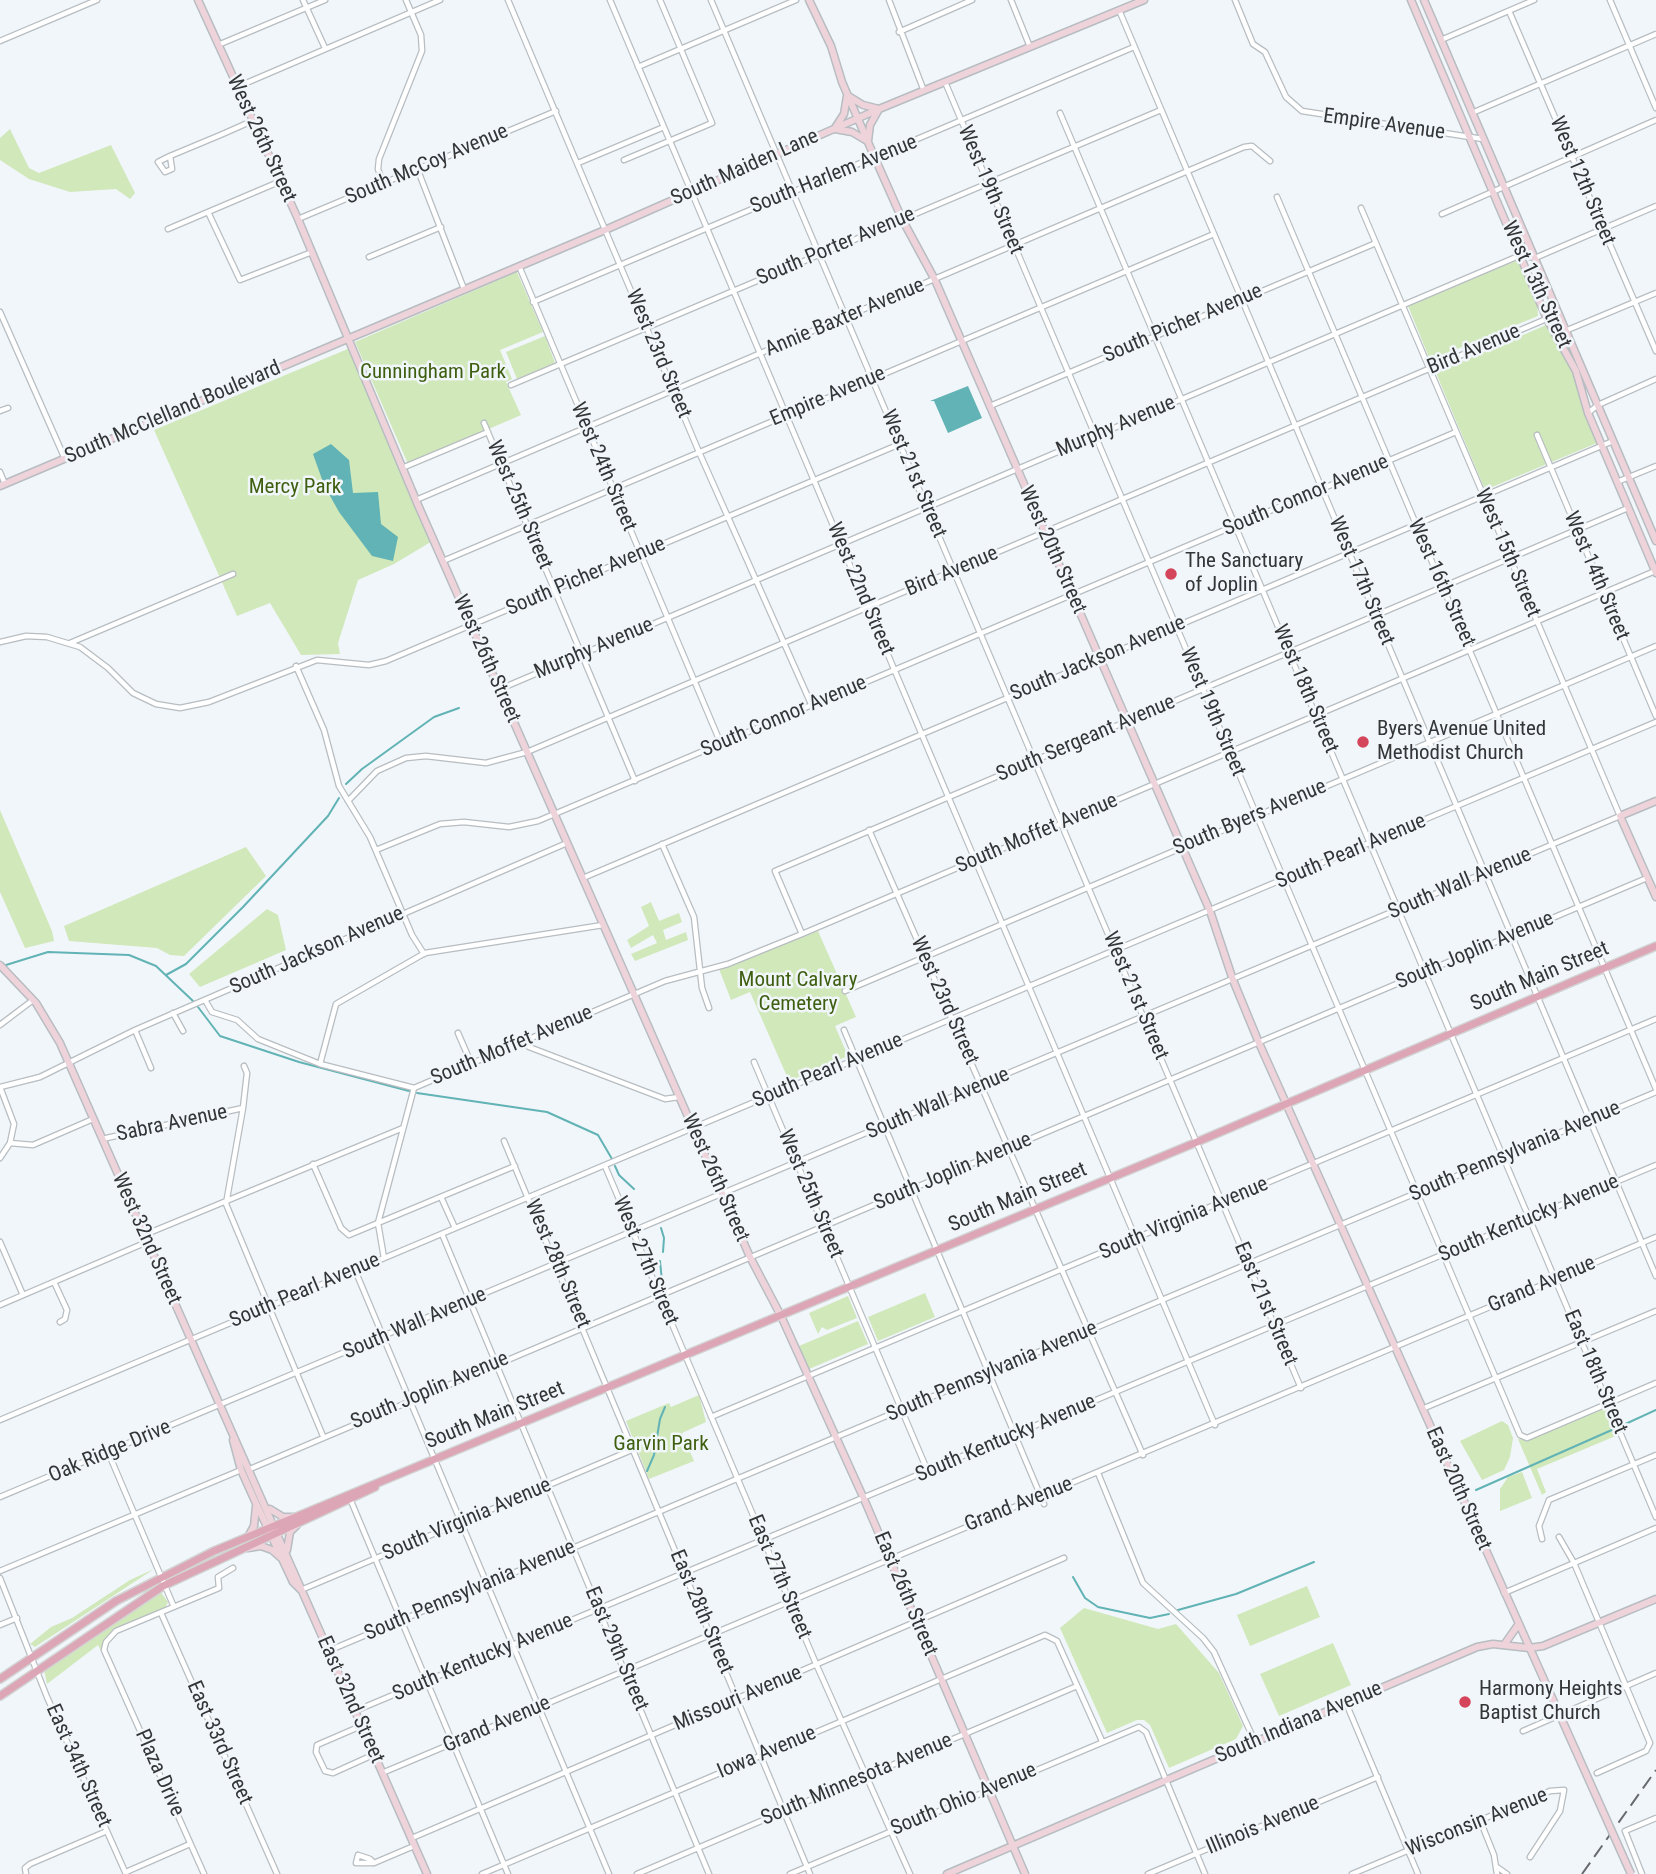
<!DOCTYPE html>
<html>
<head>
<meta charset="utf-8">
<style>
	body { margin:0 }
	canvas { display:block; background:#f1f6fa }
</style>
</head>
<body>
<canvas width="1656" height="1874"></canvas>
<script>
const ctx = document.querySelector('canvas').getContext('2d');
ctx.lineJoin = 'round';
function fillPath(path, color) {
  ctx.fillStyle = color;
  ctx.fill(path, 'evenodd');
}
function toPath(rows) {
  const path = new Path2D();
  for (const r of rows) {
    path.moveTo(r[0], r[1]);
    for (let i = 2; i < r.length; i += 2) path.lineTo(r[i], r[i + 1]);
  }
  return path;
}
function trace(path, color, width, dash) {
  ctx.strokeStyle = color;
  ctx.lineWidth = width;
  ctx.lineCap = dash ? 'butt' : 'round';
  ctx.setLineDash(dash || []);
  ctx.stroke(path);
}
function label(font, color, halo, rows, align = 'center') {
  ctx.font = font + ' "Roboto Condensed",sans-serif';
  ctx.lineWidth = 5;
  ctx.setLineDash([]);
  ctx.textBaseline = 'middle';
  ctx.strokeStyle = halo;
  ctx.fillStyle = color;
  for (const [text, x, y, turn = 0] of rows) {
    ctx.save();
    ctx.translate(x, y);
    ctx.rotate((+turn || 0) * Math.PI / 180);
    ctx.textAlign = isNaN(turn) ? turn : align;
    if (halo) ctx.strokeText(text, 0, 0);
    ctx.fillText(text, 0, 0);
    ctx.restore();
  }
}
fillPath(toPath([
	[10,129,29,168,39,173,111,145,135,193,130,199,116,189,70,192,29,179,0,160,0,138],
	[1518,260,1537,301,1538,316,1430,360,1408,306],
	[517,272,543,332,500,350,512,379,506,382,521,415,408,464,355,342],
	[1546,325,1572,363,1597,443,1485,490,1436,373],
	[545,336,555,363,517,379,506,352],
	[350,348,434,540,394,564,358,580,338,643,340,654,301,655,270,603,237,616,154,430],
	[0,810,52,931,54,941,25,948,0,892],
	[246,847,266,876,184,956,170,955,157,948,69,941,64,926],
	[651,902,659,921,679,913,682,922,663,930,666,940,686,932,688,940,635,961,631,954,657,943,653,935,631,948,627,940,649,926,641,907],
	[267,909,278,915,286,950,200,987,189,974],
	[818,931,856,1017,835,1026,848,1056,789,1081,750,992,731,1000,719,969],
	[925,1293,935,1317,878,1341,868,1317],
	[848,1296,857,1318,827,1330,822,1327,818,1334,809,1313],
	[858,1321,868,1344,809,1369,799,1346],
	[699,1395,706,1422,682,1433,694,1461,649,1479,626,1421,669,1403,671,1407],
	[1604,1407,1608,1409,1618,1435,1537,1469,1546,1492,1542,1495,1518,1439,1528,1440],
	[1502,1421,1508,1425,1513,1438,1510,1457,1504,1470,1482,1480,1460,1441],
	[1522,1472,1532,1498,1500,1511,1500,1489,1508,1477],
	[154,1569,35,1647,30,1644,51,1627,72,1618,130,1580],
	[1307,1586,1320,1617,1250,1646,1237,1615],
	[160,1591,168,1602,165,1608,113,1631,105,1639,101,1651,98,1645,47,1684,44,1669],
	[1084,1608,1158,1629,1176,1624,1219,1673,1243,1726,1236,1739,1169,1768,1150,1725,1144,1720,1137,1720,1107,1733,1060,1628],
	[1333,1643,1351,1685,1279,1716,1260,1674]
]), '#d1e8bb');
fillPath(toPath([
	[968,386,982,418,948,433,934,401,930,401],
	[331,444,349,460,353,493,378,492,381,524,398,537,393,561,372,556,339,512,324,485,313,454]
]), '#61b3b5');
trace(toPath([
	[346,784,362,769,434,717,459,708],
	[6,965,48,952,129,955,156,966,193,1001],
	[166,975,186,964,243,907,328,816,339,798],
	[198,1007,220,1036,299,1062,409,1091],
	[417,1093,547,1112,598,1135,612,1159],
	[615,1166,619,1175,634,1189],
	[661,1228,664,1238,663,1252],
	[660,1261,662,1281],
	[1621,1426,1656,1410],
	[647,1471,654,1455,660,1419,665,1407],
	[1476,1490,1614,1429],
	[1073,1577,1085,1598,1098,1607,1150,1618,1169,1614],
	[1178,1610,1236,1594,1314,1562]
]), '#61b3b5', 2);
const street = toPath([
	[303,0,325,48],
	[508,0,699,452,812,706],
	[610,0,1215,1425],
	[711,0,1301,1388],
	[889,0,924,91],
	[1011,0,1030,47],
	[1235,0,1253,44,1265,52,1286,97,1302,111,1483,139],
	[1610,0,1656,108],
	[1119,10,1656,1276],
	[1509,11,1656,351],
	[899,32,972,0],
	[1441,40,1534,0],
	[0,41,97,0],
	[218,45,325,0],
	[638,67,796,0],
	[945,82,1520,1435,1527,1438,1656,1383],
	[237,87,440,0],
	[1060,113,1656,1517],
	[1472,113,1656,34],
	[170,156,172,169,165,172,158,162,170,156,218,136,225,133,252,121],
	[624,160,712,123,660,0],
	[578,163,664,127],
	[417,168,464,289],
	[383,183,378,169,379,159,422,51,421,35,406,0],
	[1277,197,1656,1089],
	[208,212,240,280,312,252],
	[1442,214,1656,120],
	[298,219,556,111],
	[168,229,281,181],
	[369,257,441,227],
	[519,266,721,744],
	[533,302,1134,47],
	[0,312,65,459],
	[1558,338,1565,331,1656,293],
	[511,385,1161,110],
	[990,406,1376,243],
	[0,411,8,408],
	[1588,413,1598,405,1656,379],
	[484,423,635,781],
	[1537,435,1656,716],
	[402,468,488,432],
	[0,472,5,484],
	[1617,482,1656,466],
	[416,500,1244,147,1252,146,1270,161],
	[443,561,1214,234],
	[0,642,26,636,47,637,80,647,108,668,133,693,156,704,180,708,209,702,317,660,369,665,386,661,900,444],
	[70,643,233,574],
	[296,666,324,730,339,786,370,837,412,935,424,954],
	[500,689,1521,255,1535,258,1656,206],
	[348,801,377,771,406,758,426,756,486,763,527,752,1558,314],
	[869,830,1143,1455],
	[662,844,694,917,702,988,709,1008],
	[376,850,440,824,464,822,509,827,538,821,1456,432],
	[583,878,1613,441],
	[802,934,775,871,1628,508],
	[845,991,1656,646],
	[205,1000,212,1012,237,1020,258,1039,320,1064,414,1088],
	[173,1013,183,1031],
	[0,1025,33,1000],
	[135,1030,151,1068],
	[844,1030,1044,1504],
	[458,1033,471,1063],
	[522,1041,529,1047,665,1099,679,1097],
	[754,1062,928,1472],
	[320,1064,336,1004,425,953,603,925],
	[244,1066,247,1073,243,1108,226,1204,323,1436],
	[0,1087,40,1077,135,1030,567,843],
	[0,1087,14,1124,10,1143,0,1158],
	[414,1088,665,981,728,964,802,934,1655,571],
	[102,1139,243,1108],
	[504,1141,810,1874],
	[10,1143,33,1145,93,1119],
	[313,1164,341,1228,349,1235,515,1166],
	[605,1166,817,1666,910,1874],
	[441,1197,455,1228],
	[442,1234,709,1874],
	[144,1235,403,1128],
	[0,1242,23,1295],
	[384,1258,378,1223,414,1088],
	[355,1270,609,1874],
	[54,1282,67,1310,65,1319,60,1322],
	[0,1305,147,1242],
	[1422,1409,1656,1311],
	[711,1417,1656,1019],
	[0,1420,1656,722],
	[108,1452,174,1607],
	[250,1469,1647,878],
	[1098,1473,1143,1583,1203,1638,1214,1652,1255,1742],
	[0,1497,1620,816,1361,208],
	[351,1501,508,1874],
	[1559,1537,1574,1563,1650,1743,1646,1751,1597,1773],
	[1542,1539,1539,1526,1549,1500,1656,1455],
	[0,1571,241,1470],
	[0,1578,47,1697,126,1874],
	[301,1590,634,1449],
	[1504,1593,1656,1528],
	[161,1613,277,1874],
	[0,1625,17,1618],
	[328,1651,1656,1092],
	[1346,1703,1418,1874],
	[355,1711,1656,1165],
	[361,1726,317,1745,316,1752,325,1771,333,1773,375,1754],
	[1523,1731,1656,1673],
	[382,1773,1656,1237],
	[1480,1820,1494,1855,1497,1874],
	[412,1838,1064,1558],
	[358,1855,370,1859,374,1863,356,1863,358,1855],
	[374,1863,414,1846],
	[1497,1867,1507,1874],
	[126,1872,190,1844],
	[26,1874,25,1868,30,1864,107,1831],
	[204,1874,104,1650,106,1642,116,1631,219,1588,218,1577,233,1568],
	[482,1874,1045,1635,1057,1641,1102,1741],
	[637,1874,1077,1686],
	[790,1874,1139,1727,1146,1732,1205,1874],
	[1148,1874,1378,1777],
	[1352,1874,1550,1791,1564,1790,1560,1811,1530,1857],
	[1642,1874,1625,1831,1656,1818]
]);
const secondary = toPath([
	[198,0,298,219,418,505,750,1257,781,1316,864,1499,1025,1874],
	[809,0,831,46,842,82,874,156,902,219,935,280,1210,911,1233,980,1259,1043,1575,1749],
	[1411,0,1547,319,1576,371,1588,413,1656,573],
	[1424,0,1656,541],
	[850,97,863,105,879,109,870,125,868,141],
	[835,128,844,114,847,96],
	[835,129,852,132,867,141],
	[0,486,605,230,879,109,1144,0],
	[1656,801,1620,816,1656,897],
	[0,965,36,1003,60,1043,427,1874],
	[233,1440,241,1470,254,1499,293,1582,301,1590],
	[270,1509,283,1517,293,1517],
	[248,1537,254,1526,256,1506],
	[248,1548,261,1546,272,1550,281,1558],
	[287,1550,290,1532,297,1525],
	[1504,1645,1518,1625],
	[947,1874,1477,1647,1493,1644,1529,1648,1543,1646,1656,1599]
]);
const primary = toPath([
	[0,1679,116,1601,214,1551,1197,1142,1656,946],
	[0,1696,163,1586,375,1487]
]);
trace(street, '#b7bdc1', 7);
trace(secondary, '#b7bdc1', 9);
trace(primary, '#d2d3d3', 10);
trace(street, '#fff', 4.5);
trace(secondary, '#eed3db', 6);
trace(primary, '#dda6b6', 7);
trace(toPath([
	[1582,1874,1656,1770]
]), '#686b6d', 2, [14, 7]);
const secondaryBridge = toPath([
	[1575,1749,1631,1874]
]);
trace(secondaryBridge, '#b7bdc1', 9, []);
trace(secondaryBridge, '#eed3db', 6);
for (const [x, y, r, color] of [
	[1171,574,7,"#d4445a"],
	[1363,742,7,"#d4445a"],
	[1465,1702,7,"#d4445a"]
]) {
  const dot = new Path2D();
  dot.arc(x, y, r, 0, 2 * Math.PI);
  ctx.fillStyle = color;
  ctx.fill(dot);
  trace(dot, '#f1f6fa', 2.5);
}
label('21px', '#333536', '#f1f6fa', [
	["Empire Avenue",1384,125,8],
	["West 26th Street",261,139,65],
	["South McCoy Avenue",427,165,-23],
	["South Maiden Lane",745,168,-24],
	["South Harlem Avenue",834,175,-22],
	["West 12th Street",1582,181,67],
	["West 19th Street",990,190,67],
	["South Porter Avenue",836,247,-23],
	["West 13th Street",1536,285,65],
	["Annie Baxter Avenue",845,318,-23],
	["South Picher Avenue",1183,324,-23],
	["Bird Avenue",1474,350,-23],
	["West 23rd Street",658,354,67],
	["Empire Avenue",828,397,-23],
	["South McClelland Boulevard",173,413,-23],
	["Murphy Avenue",1116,427,-23],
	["West 24th Street",603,467,67],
	["West 21st Street",913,474,67],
	["South Connor Avenue",1306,496,-23],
	["West 25th Street",519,505,67],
	["West 20th Street",1052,550,66],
	["West 15th Street",1507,553,67],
	["Bird Avenue",952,572,-23],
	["West 14th Street",1596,576,67],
	["South Picher Avenue",586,577,-23],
	["West 17th Street",1361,581,67],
	["West 16th Street",1441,583,66],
	["West 22nd Street",860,589,67],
	["Murphy Avenue",594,649,-23],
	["West 26th Street",486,659,66],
	["South Jackson Avenue",1098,659,-23],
	["West 18th Street",1305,689,67],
	["West 19th Street",1212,712,67],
	["South Connor Avenue",784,717,-23],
	["South Sergeant Avenue",1086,739,-23],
	["South Byers Avenue",1250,818,-23],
	["South Moffet Avenue",1037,834,-23],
	["South Pearl Avenue",1351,852,-23],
	["South Wall Avenue",1460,884,-23],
	["South Jackson Avenue",317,951,-24],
	["South Joplin Avenue",1475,951,-23],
	["South Main Street",1540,977,-23],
	["West 21st Street",1135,996,67],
	["West 23rd Street",944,1001,66],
	["South Moffet Avenue",512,1046,-23],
	["South Pearl Avenue",828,1071,-23],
	["South Wall Avenue",938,1104,-23],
	["Sabra Avenue",172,1124,-12],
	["South Pennsylvania Avenue",1515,1152,-23],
	["South Joplin Avenue",953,1172,-23],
	["West 26th Street",715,1178,66],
	["West 25th Street",810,1194,67],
	["South Main Street",1018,1198,-23],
	["South Virginia Avenue",1184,1219,-23],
	["South Kentucky Avenue",1529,1219,-23],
	["West 32nd Street",146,1239,66],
	["West 27th Street",645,1261,67],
	["West 28th Street",557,1264,67],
	["Grand Avenue",1542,1285,-23],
	["South Pearl Avenue",305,1291,-23],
	["East 21st Street",1265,1304,67],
	["South Wall Avenue",415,1324,-23],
	["South Pennsylvania Avenue",992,1372,-23],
	["East 18th Street",1595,1372,67],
	["South Joplin Avenue",430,1391,-23],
	["South Main Street",495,1416,-22],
	["South Kentucky Avenue",1006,1439,-23],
	["Oak Ridge Drive",110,1452,-23],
	["East 20th Street",1458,1489,66],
	["Grand Avenue",1019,1505,-22],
	["South Virginia Avenue",467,1520,-23],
	["East 27th Street",779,1577,67],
	["South Pennsylvania Avenue",470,1591,-23],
	["East 26th Street",905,1594,67],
	["East 28th Street",701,1612,67],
	["East 29th Street",616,1649,67],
	["South Kentucky Avenue",483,1658,-23],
	["Missouri Avenue",738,1699,-23],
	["East 32nd Street",350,1700,66],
	["South Indiana Avenue",1299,1723,-23],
	["Grand Avenue",497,1725,-23],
	["East 33rd Street",219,1743,66],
	["Iowa Avenue",767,1753,-23],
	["East 34th Street",78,1766,66],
	["Plaza Drive",159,1773,66],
	["South Minnesota Avenue",857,1780,-23],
	["South Ohio Avenue",964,1800,-23],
	["Wisconsin Avenue",1477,1823,-22],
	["Illinois Avenue",1263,1826,-23]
]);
label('21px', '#3f5f10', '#f1f6fa', [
	["Cunningham Park",433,373],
	["Mercy Park",295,488],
	["Mount Calvary",798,981],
	["Cemetery",798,1005],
	["Garvin Park",661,1445]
]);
label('21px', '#333536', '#f1f6fa', [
	["The Sanctuary",1185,562],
	["of Joplin",1185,586],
	["Byers Avenue United",1377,730],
	["Methodist Church",1377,754],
	["Harmony Heights",1479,1690],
	["Baptist Church",1479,1714]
], 'left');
</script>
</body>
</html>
